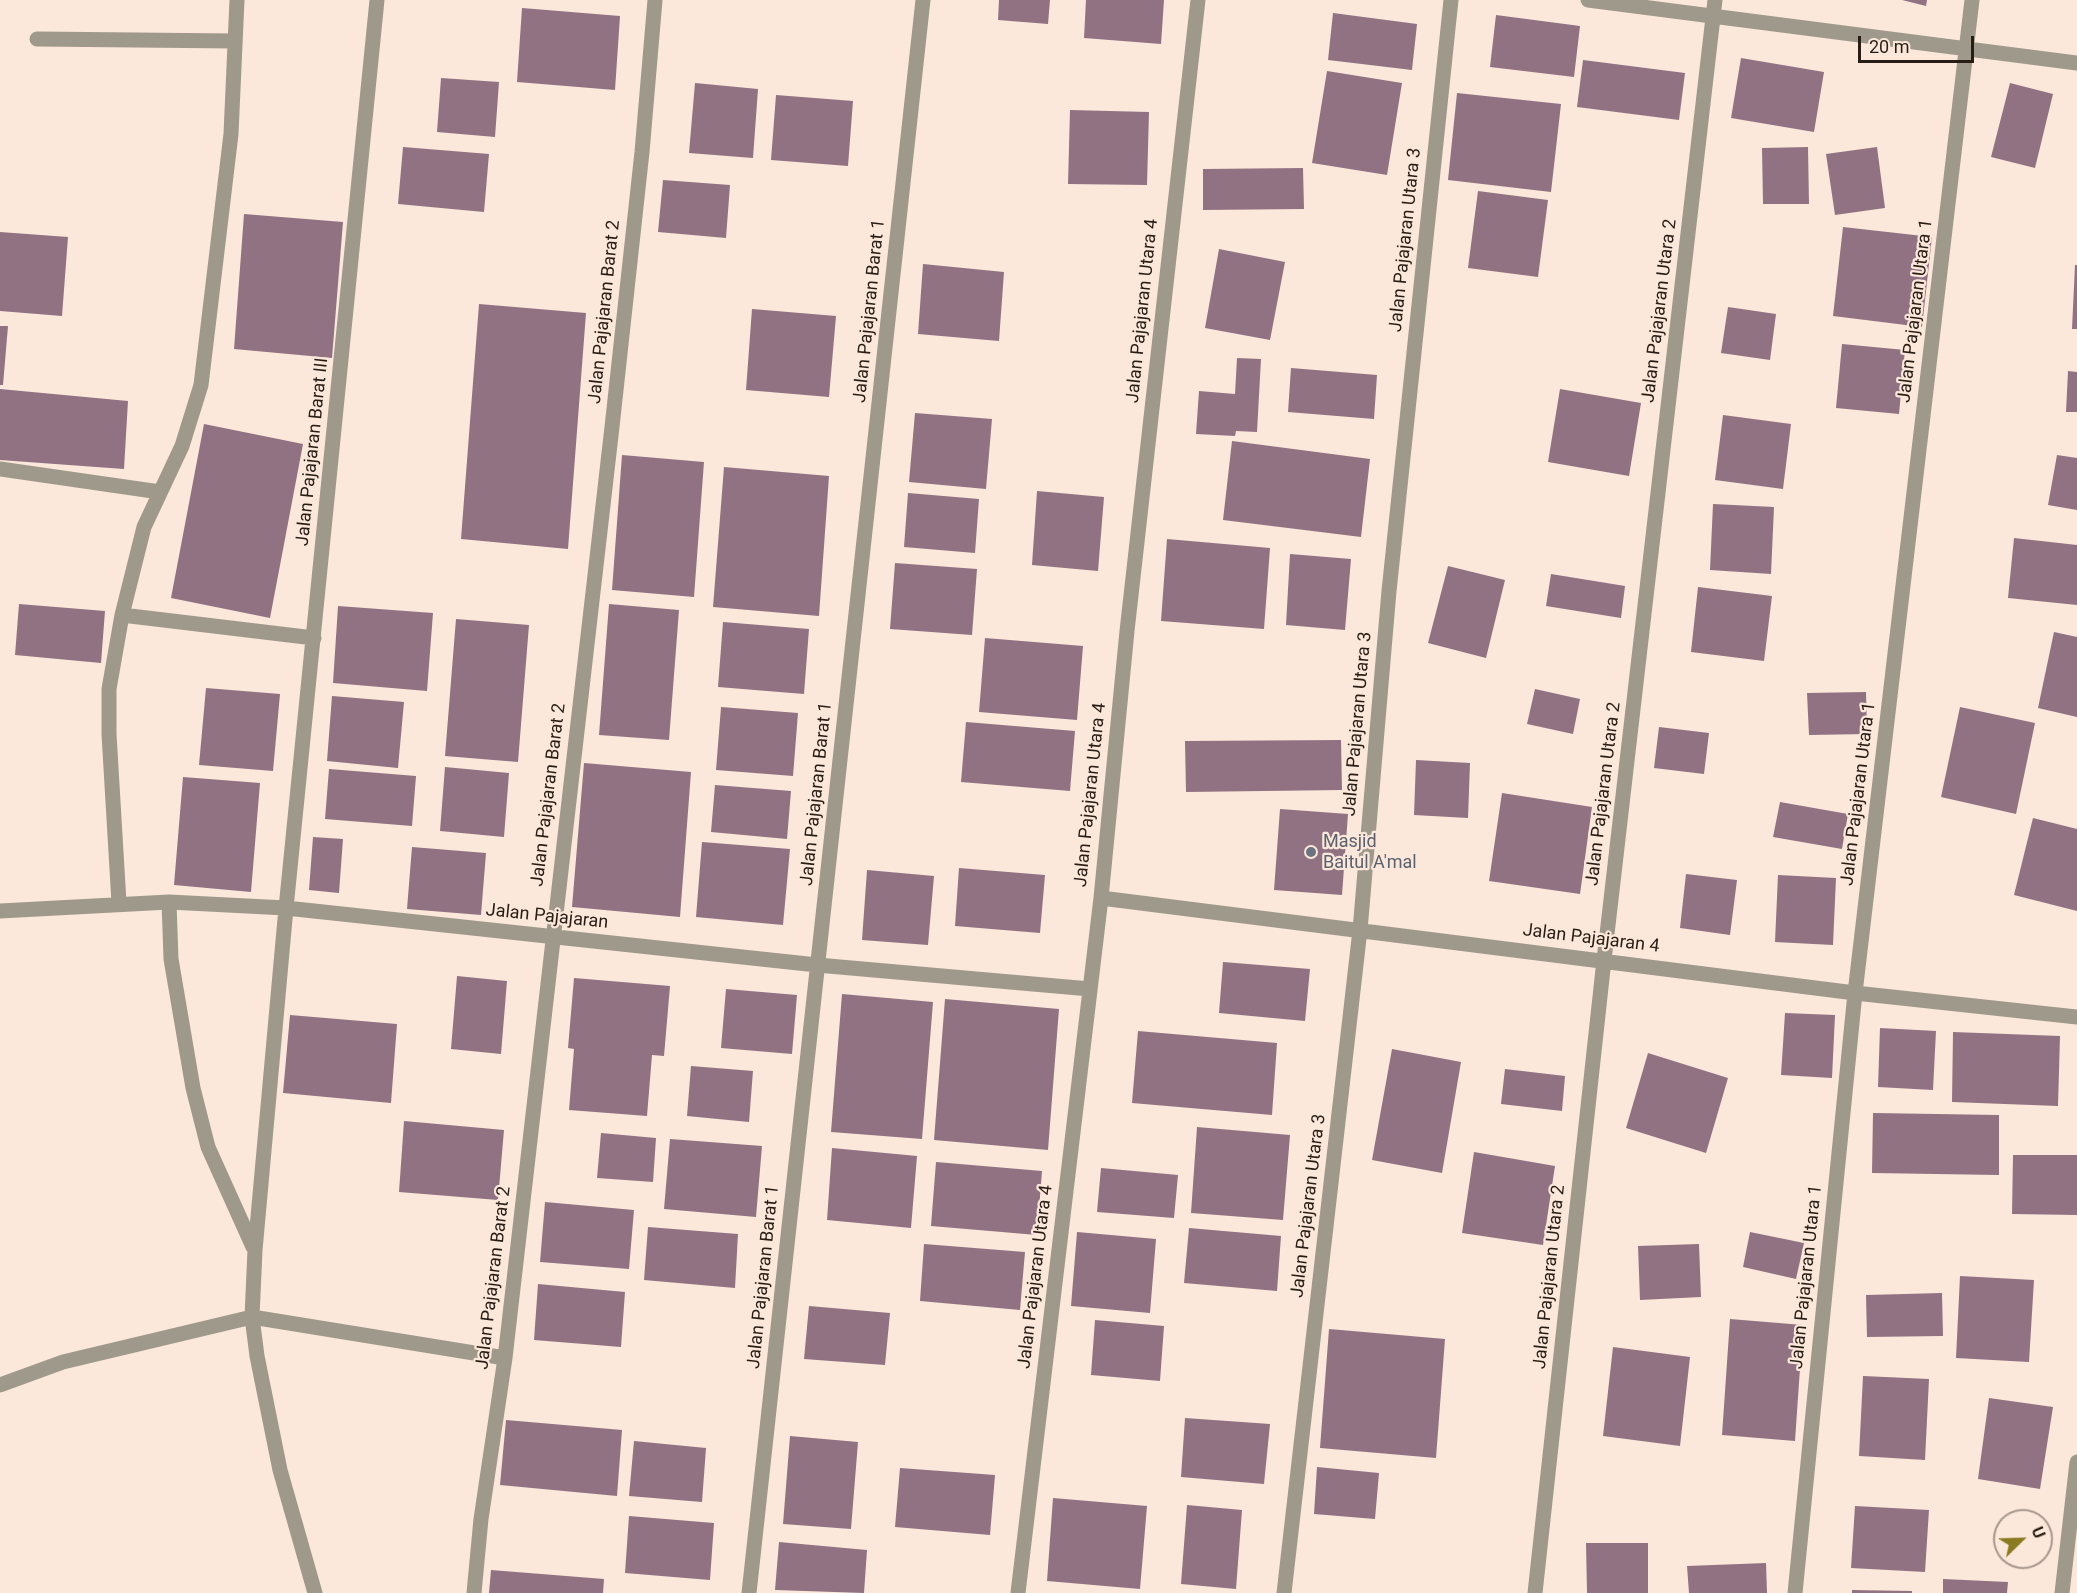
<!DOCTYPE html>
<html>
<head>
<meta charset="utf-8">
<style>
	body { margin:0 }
	#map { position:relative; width:2077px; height:1593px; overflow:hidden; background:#fbe8db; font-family:Roboto,sans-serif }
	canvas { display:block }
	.north { position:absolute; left:1993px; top:1509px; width:60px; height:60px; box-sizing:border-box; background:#fbe8db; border:2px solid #a7978c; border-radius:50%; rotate:67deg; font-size:16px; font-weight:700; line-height:24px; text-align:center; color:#281d15 }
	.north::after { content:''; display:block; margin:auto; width:21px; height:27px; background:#8a7b21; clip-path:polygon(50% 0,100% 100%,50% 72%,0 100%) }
	.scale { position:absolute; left:1858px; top:36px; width:116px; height:27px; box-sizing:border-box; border:3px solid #281d15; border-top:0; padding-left:8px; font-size:18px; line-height:21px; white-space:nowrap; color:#281d15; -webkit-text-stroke:4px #fbe8db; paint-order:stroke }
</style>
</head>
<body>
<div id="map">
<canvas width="2077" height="1593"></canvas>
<div class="north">U</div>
<div class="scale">20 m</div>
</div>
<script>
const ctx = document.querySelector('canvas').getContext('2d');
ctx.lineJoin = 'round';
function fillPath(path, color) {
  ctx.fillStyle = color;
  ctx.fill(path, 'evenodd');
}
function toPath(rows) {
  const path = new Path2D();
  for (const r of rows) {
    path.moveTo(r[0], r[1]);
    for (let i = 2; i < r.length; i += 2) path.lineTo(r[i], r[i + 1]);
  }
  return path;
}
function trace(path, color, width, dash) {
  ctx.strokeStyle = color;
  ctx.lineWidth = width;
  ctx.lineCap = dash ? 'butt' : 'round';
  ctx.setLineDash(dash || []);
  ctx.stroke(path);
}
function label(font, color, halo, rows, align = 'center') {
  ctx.font = font + ' Roboto,sans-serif';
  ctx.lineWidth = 4.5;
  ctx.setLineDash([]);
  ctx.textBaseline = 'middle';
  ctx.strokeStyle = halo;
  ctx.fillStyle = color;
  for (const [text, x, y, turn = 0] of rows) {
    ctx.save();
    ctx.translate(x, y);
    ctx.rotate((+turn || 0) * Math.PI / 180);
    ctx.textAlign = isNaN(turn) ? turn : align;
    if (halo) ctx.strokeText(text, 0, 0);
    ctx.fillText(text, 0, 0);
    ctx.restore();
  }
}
fillPath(toPath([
	[999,0,1050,0,1048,24,998,20],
	[1086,0,1164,0,1161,44,1084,38],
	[1902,0,1927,0,1926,6],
	[522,8,620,16,615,90,517,82],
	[1333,13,1417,24,1412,70,1328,60],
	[1496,15,1580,26,1574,77,1490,67],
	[1741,58,1824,72,1814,132,1731,118],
	[1583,60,1685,73,1679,120,1577,107],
	[1327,71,1402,83,1387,175,1312,163],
	[441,78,499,82,495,137,437,132],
	[695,83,758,89,753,158,689,153],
	[2010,83,2053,94,2035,168,1991,157],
	[1457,93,1561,104,1551,192,1448,180],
	[776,95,853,101,848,166,771,160],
	[1070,110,1149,112,1147,185,1068,184],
	[403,147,489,154,484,212,398,204],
	[1808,147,1809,204,1763,204,1762,148],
	[1877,147,1885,208,1835,215,1826,154],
	[1303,168,1304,209,1203,210,1203,169],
	[663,180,730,185,726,238,658,232],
	[1478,191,1548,200,1538,277,1468,268],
	[244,214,343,222,332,358,234,349],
	[1843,227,1932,237,1922,327,1833,316],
	[0,232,68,237,62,316,0,311],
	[1219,249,1285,262,1270,340,1205,328],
	[923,264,1004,272,999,341,918,334],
	[2075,265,2077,265,2077,329,2072,329],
	[479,304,586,313,568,549,461,539],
	[1728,307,1776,314,1770,360,1721,353],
	[752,309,836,316,829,397,746,390],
	[0,326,8,326,3,385,0,385],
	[1842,344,1905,350,1899,414,1836,408],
	[1237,358,1261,359,1257,432,1236,431,1235,436,1196,434,1199,391,1235,394],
	[1291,368,1377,375,1374,419,1288,412],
	[2068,371,2077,372,2077,412,2066,412],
	[0,389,128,401,124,469,0,460],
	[1560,389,1641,403,1629,476,1548,462],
	[915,413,992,419,986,489,909,482],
	[1723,415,1791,424,1783,489,1715,480],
	[204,424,303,444,270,618,171,598],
	[1232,441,1370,459,1361,537,1223,520],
	[622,455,704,462,694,597,612,590],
	[2057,455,2077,458,2077,510,2048,505],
	[724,467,829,476,819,616,713,607],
	[1037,491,1104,497,1098,571,1032,565],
	[908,493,979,499,975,553,904,547],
	[1713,504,1774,507,1771,574,1710,570],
	[2014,538,2077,545,2077,605,2008,598],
	[1167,539,1270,548,1264,629,1161,621],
	[1290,554,1351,559,1345,630,1286,625],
	[895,563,977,569,972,635,890,629],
	[1448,566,1505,580,1486,658,1428,643],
	[1551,574,1625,586,1621,618,1546,606],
	[1698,587,1772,596,1764,661,1691,652],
	[19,604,105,611,101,663,15,655],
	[609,604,679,610,669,740,599,735],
	[338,606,433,613,427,691,333,683],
	[456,619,529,625,518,762,445,756],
	[723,622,809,629,804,694,718,687],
	[2054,632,2077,637,2077,717,2038,708],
	[985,638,1083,646,1077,720,979,712],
	[206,688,280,694,273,771,199,765],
	[1535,689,1580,699,1573,734,1527,724],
	[1866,692,1867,734,1809,735,1807,693],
	[332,696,404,702,398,768,327,761],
	[721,707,798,713,793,776,716,770],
	[1960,707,2035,723,2016,814,1941,797],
	[966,722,1075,731,1070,791,961,782],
	[1659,727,1709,733,1704,774,1654,768],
	[1341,740,1342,790,1186,792,1185,741],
	[1416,760,1470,763,1468,818,1414,815],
	[584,763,691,772,680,917,572,907],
	[445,767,509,773,504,837,440,831],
	[329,769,416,776,412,826,325,819],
	[183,777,260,783,251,892,174,885],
	[715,785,791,791,787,839,711,832],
	[1502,793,1592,807,1580,894,1489,881],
	[1780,802,1848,814,1842,849,1773,837],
	[1280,809,1348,814,1342,895,1274,890],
	[2033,818,2077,829,2077,911,2014,895],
	[313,837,343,839,339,893,309,890],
	[702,842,790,849,783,925,696,917],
	[412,847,486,853,481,915,407,909],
	[959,868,1045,875,1040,933,955,926],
	[867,870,934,876,928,945,862,940],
	[1686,874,1737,880,1730,935,1680,928],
	[1778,875,1836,878,1833,945,1775,942],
	[1223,962,1310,969,1305,1021,1219,1013],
	[457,976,507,981,501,1054,451,1049],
	[574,978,670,986,664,1056,652,1055,647,1116,569,1110,574,1049,568,1048],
	[726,989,797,995,792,1054,721,1048],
	[842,994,933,1002,922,1139,831,1132],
	[945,999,1059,1009,1048,1150,934,1140],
	[1785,1013,1835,1015,1832,1078,1781,1075],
	[290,1015,397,1024,391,1103,283,1093],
	[1880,1028,1936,1031,1933,1090,1878,1087],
	[1138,1031,1277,1043,1272,1115,1132,1103],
	[1953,1032,2060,1036,2058,1106,1952,1102],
	[1392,1049,1461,1062,1442,1173,1372,1160],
	[1648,1053,1728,1078,1706,1153,1626,1128],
	[691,1066,753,1071,749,1122,687,1116],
	[1505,1069,1565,1076,1562,1111,1501,1104],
	[1873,1113,1999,1115,1999,1175,1872,1173],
	[404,1121,504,1130,498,1200,399,1192],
	[1197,1127,1290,1135,1283,1220,1191,1213],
	[601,1133,656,1138,653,1182,597,1178],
	[670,1139,762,1146,756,1217,664,1209],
	[832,1148,917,1156,911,1228,827,1220],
	[1474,1152,1555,1166,1543,1245,1462,1233],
	[2013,1155,2077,1155,2077,1215,2012,1214],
	[936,1162,1042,1171,1037,1235,931,1226],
	[1101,1168,1178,1175,1174,1218,1097,1212],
	[545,1202,634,1210,629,1269,540,1262],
	[648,1227,738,1234,735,1288,644,1280],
	[1189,1228,1281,1236,1277,1291,1184,1283],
	[1077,1232,1156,1239,1150,1313,1071,1306],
	[1750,1232,1804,1243,1796,1279,1743,1267],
	[924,1244,1025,1252,1020,1310,920,1301],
	[1699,1244,1701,1297,1640,1300,1638,1246],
	[1960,1276,2034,1280,2029,1362,1956,1358],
	[538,1284,625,1292,621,1347,534,1340],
	[1942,1293,1943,1336,1867,1337,1866,1295],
	[809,1306,890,1313,885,1365,804,1359],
	[1730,1319,1803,1325,1795,1441,1722,1435],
	[1095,1320,1164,1326,1160,1381,1091,1375],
	[1329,1329,1445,1339,1436,1458,1320,1448],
	[1613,1347,1690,1357,1680,1446,1603,1436],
	[1863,1376,1929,1379,1925,1460,1859,1456],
	[1989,1398,2053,1407,2040,1489,1978,1479],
	[1185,1418,1270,1424,1264,1484,1181,1477],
	[506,1420,622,1430,617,1496,500,1485],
	[790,1436,858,1442,851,1529,783,1524],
	[634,1441,706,1448,702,1502,629,1496],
	[1317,1467,1379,1473,1375,1519,1314,1514],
	[900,1468,995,1475,990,1535,895,1527],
	[1053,1498,1147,1506,1140,1589,1047,1581],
	[1187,1505,1242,1510,1236,1589,1181,1584],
	[1855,1506,1929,1510,1925,1572,1851,1568],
	[629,1516,714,1523,710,1580,625,1573],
	[779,1542,867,1550,864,1593,775,1590],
	[1586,1543,1648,1543,1648,1593,1587,1593],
	[1766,1563,1767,1593,1689,1593,1687,1566],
	[491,1570,604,1579,603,1593,489,1593],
	[1943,1579,2008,1582,2007,1593,1943,1593],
	[1852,1590,1912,1591,1912,1593,1852,1593]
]), '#917283');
trace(toPath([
	[377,0,286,908,255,1250,252,1317,505,1358],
	[1588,0,2077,63],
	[37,39,235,41],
	[0,469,160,492],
	[122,615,314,638],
	[1101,898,1855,993,2077,1017],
	[169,902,171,959,193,1088,208,1147,253,1247],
	[119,903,109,734,109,689,122,615,144,527,182,446,201,385,231,134,237,0],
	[0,911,169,902,286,908,817,965,1090,989],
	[0,1385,63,1362,252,1317,257,1356,280,1470,315,1593],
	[474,1593,481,1519,505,1358,612,427,642,152,655,0],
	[749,1593,923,0],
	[1018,1593,1101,898,1127,631,1198,0],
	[1284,1593,1360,930,1389,591,1451,0],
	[1535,1593,1604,960,1715,0],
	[1795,1593,1855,993,1972,0]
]), '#9f998b', 15);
trace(toPath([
	[2062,1593,2077,1462]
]), '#9f998b', 15);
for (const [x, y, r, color] of [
	[1311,852,6,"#6b7280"]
]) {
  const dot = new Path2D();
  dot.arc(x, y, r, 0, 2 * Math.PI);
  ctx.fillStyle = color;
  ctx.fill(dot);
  trace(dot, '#fbe8db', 2);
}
label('18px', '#281d15', '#fbe8db', [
	["Jalan Pajajaran Utara 3",1406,240,-84],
	["Jalan Pajajaran Barat 1",870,311,-84],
	["Jalan Pajajaran Utara 4",1143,311,-84],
	["Jalan Pajajaran Utara 2",1660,311,-83],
	["Jalan Pajajaran Utara 1",1916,311,-83],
	["Jalan Pajajaran Barat 2",605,312,-84],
	["Jalan Pajajaran Barat III",313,452,-84],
	["Jalan Pajajaran Utara 3",1358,724,-85],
	["Jalan Pajajaran Barat 1",817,794,-84],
	["Jalan Pajajaran Utara 2",1604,794,-83],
	["Jalan Pajajaran Utara 1",1859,794,-83],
	["Jalan Pajajaran Barat 2",549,795,-83],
	["Jalan Pajajaran Utara 4",1091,795,-84],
	["Jalan Pajajaran",547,917,6],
	["Jalan Pajajaran 4",1591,939,7],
	["Jalan Pajajaran Utara 3",1309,1206,-83],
	["Jalan Pajajaran Barat 1",764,1277,-84],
	["Jalan Pajajaran Utara 4",1036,1277,-83],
	["Jalan Pajajaran Utara 2",1550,1277,-84],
	["Jalan Pajajaran Utara 1",1807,1277,-84],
	["Jalan Pajajaran Barat 2",494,1278,-83]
]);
label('18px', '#5b616d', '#fbe8db', [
	["Masjid",1323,842],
	["Baitul A'mal",1323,863]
], 'left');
</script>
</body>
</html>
